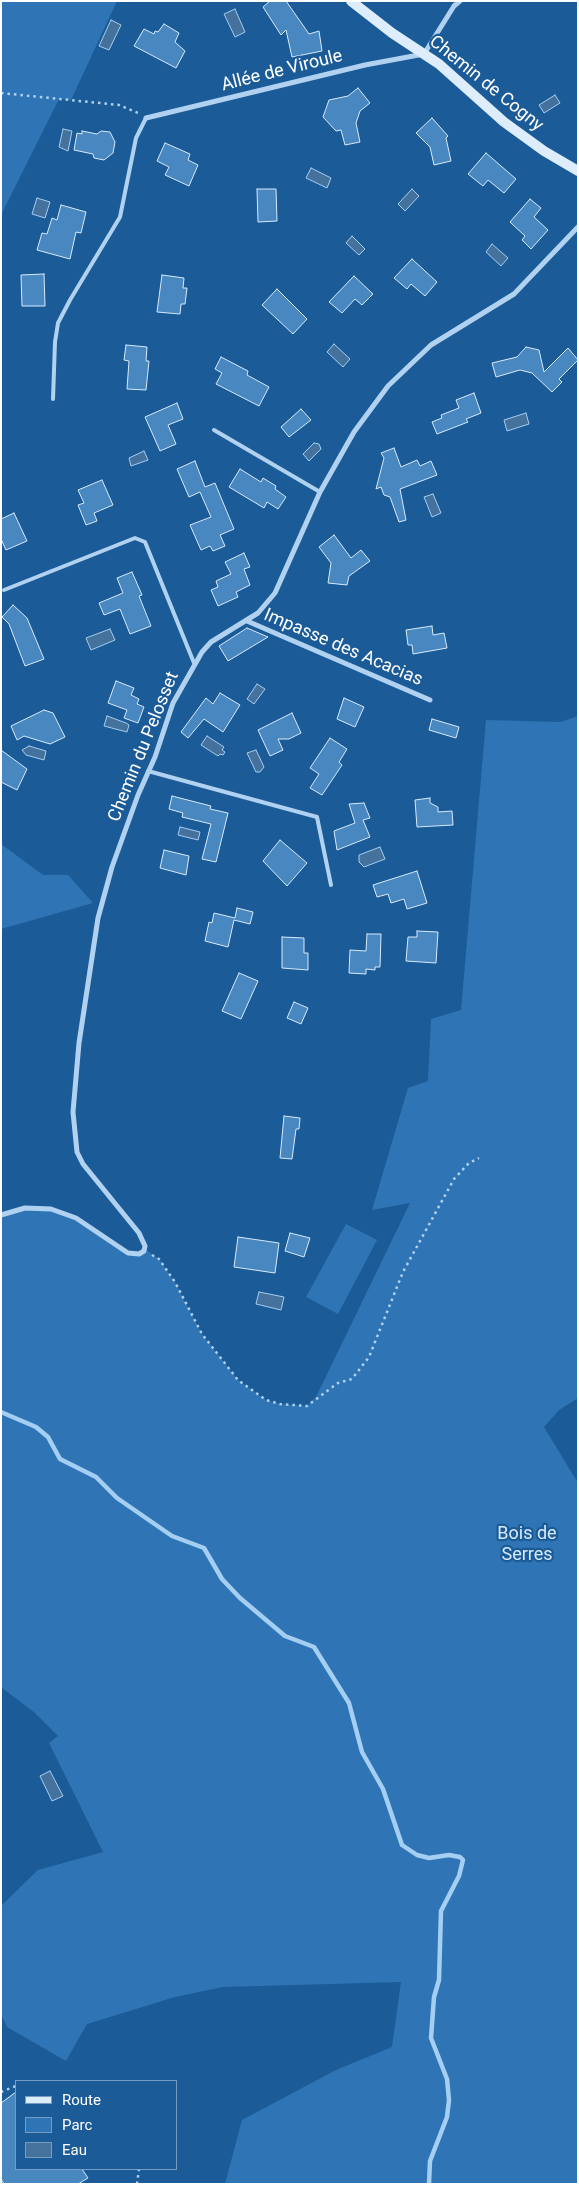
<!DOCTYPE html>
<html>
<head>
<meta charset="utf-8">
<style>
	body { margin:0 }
	#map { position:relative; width:579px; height:2185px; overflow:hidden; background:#1b5b98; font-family:Roboto,sans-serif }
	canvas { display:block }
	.frame { position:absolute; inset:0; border:2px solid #fff; pointer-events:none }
	.legend { position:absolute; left:15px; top:2080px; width:162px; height:90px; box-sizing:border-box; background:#1b5b98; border:1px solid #769dc1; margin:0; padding:6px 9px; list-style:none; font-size:15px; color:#fff }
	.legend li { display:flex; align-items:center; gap:10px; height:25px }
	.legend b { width:25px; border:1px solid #769dc1 }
</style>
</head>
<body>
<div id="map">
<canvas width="579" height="2185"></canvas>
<div class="frame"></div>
<ul class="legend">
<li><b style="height:6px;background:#deedfb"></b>Route</li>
<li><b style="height:14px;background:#2f75b5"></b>Parc</li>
<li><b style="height:14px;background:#45719d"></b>Eau</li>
</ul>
</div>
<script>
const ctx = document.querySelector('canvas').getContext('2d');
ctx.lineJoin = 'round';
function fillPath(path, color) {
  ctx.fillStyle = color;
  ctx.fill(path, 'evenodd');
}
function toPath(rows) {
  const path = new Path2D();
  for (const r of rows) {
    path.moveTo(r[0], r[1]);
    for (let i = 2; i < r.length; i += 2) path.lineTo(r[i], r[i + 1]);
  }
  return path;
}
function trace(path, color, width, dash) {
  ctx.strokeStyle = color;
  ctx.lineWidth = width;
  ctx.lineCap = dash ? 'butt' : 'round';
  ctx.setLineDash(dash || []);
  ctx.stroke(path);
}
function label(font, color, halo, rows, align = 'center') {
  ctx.font = font + ' Roboto,sans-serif';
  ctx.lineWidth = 4.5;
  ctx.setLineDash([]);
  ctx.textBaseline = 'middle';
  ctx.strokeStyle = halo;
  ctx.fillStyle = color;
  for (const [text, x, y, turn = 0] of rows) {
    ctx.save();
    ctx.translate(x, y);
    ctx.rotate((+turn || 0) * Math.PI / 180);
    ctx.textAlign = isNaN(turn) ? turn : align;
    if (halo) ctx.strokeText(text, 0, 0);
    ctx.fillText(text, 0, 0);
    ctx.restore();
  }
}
fillPath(toPath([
	[1,1,117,1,71,100,59,99,1,215],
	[578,716,578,1398,559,1410,544,1427,578,1483,578,2184,225,2184,242,2120,336,2070,392,2047,401,1982,223,1987,175,1997,87,2024,66,2061,7,2027,1,2014,1,1906,38,1870,103,1852,49,1743,58,1736,35,1713,1,1687,1,1215,25,1208,64,1213,133,1254,145,1249,159,1259,175,1282,202,1334,238,1380,266,1400,280,1404,307,1406,316,1397,410,1203,372,1210,408,1088,428,1081,431,1019,461,1010,486,720,561,722],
	[1,844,43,875,68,875,93,903,1,929],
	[346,1224,377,1240,338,1314,306,1297]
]), '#2f75b5');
const water = toPath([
	[235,9,245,32,235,37,224,14,235,9],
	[111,20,121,25,109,50,99,46,111,20],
	[555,95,560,103,544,113,539,105,555,95],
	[63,129,72,131,68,151,59,147,63,129],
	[311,168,331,178,327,188,306,178,311,168],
	[412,189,419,196,405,211,398,204,412,189],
	[37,198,50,202,45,218,32,214,37,198],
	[352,236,365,249,359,255,346,243,352,236],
	[492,244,508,258,501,266,486,252,492,244],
	[334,344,350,359,343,367,327,352,334,344],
	[526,413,529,424,507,431,504,420,526,413],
	[314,443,319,444,321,449,309,461,303,454,314,443],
	[144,451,148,460,131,466,129,458,144,451],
	[433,494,441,513,432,517,424,497,433,494],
	[110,629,115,640,91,650,86,638,110,629],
	[257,684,265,689,254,704,247,699,257,684],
	[107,716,126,723,129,725,127,732,104,726,107,716],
	[207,736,224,747,222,750,225,752,223,755,220,754,218,756,201,745,207,736],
	[29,746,46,751,44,760,26,755,22,750,29,746],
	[256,750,264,767,260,772,256,772,247,753,256,750],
	[180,827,200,832,198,840,178,835,180,827],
	[380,847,385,859,364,867,359,862,359,855,380,847],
	[259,1292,284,1297,281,1310,256,1304,259,1292],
	[50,1771,63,1796,52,1801,40,1776,50,1771]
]);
fillPath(water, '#45719d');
trace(water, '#a4cef2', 1);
trace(toPath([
	[1,1412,36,1427,48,1437,60,1459,96,1477,117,1498,172,1536,204,1548,222,1579,240,1598,285,1636,314,1647,349,1703,362,1752,383,1789,402,1845,417,1855,429,1858,449,1855,460,1857,463,1860,459,1876,441,1911,439,1980,434,1997,431,2038,447,2079,449,2100,447,2117,430,2161,429,2184]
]), '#a4cef2', 4.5);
const building = toPath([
	[270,1,286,1,309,34,319,31,322,51,292,57,286,30,281,35,263,7,270,1],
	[164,24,179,33,175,42,185,51,176,68,134,46,144,29,154,34,155,31,158,32,164,24],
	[358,88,370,103,360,111,356,123,360,142,345,145,341,130,336,131,323,117,329,100,348,96,358,88],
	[432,118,448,136,446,138,451,161,434,165,430,147,416,133,432,118],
	[82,131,97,134,101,131,110,132,115,142,113,153,104,160,94,158,93,154,74,150,77,133,82,134,82,131],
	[165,143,190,154,188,160,198,165,189,186,165,175,169,167,157,161,165,143],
	[486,153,516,179,504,193,488,180,483,186,468,174,486,153],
	[257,189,276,189,277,221,258,222,257,189],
	[530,199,541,208,534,217,548,230,531,249,522,240,525,236,510,222,530,199],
	[61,205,86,212,81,233,76,232,70,259,37,250,42,233,47,234,52,218,57,220,61,205],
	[412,259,437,282,425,296,411,284,407,289,394,278,412,259],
	[44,274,45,306,22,306,21,275,44,274],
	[162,275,184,278,183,288,187,288,185,304,181,304,180,314,157,312,162,275],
	[354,276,373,294,362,305,355,299,342,313,329,302,354,276],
	[277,289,307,319,293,334,262,305,277,289],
	[126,345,147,347,146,361,149,361,146,390,127,389,129,361,124,360,126,345],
	[526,347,539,350,544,372,568,348,578,360,559,379,562,382,552,392,532,373,520,370,496,377,492,363,517,357,526,347],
	[221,357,248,371,247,375,269,387,259,406,216,384,222,373,215,369,221,357],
	[474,393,481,413,466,419,468,422,437,434,432,422,442,418,441,415,459,408,456,400,474,393],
	[177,403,183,419,168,425,176,444,160,451,145,417,177,403],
	[301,409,311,420,289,437,281,427,301,409],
	[394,448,401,467,417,460,420,466,431,461,437,475,400,489,406,520,399,522,390,497,384,495,381,487,376,489,384,458,381,453,394,448],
	[195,461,205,487,215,483,234,529,220,535,225,546,213,551,210,546,201,550,190,525,211,517,200,492,189,497,177,469,195,461],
	[240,469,261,482,263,478,276,486,275,489,286,497,278,509,267,502,264,508,229,487,240,469],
	[102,480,113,505,94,513,97,521,86,525,78,505,84,503,78,490,102,480],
	[14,513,27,541,6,550,1,539,1,519,14,513],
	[334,535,351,558,361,550,370,561,349,576,347,585,328,583,331,563,319,547,334,535],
	[244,553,250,567,244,569,250,585,236,592,238,597,218,606,211,590,218,587,216,581,231,574,225,562,244,553],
	[132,572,142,595,139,596,151,626,130,634,120,609,104,615,99,603,123,593,117,578,132,572],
	[13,605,27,618,44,659,25,666,9,624,2,617,13,605],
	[432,626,433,635,444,633,447,648,413,654,412,645,408,645,406,630,432,626],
	[247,628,268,637,228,661,219,646,247,628],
	[116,681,134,688,131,695,139,699,137,704,144,707,138,723,124,718,127,710,108,703,116,681],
	[220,693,240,705,223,732,204,719,188,738,181,732,206,698,213,704,220,693],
	[344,698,364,707,355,727,337,719,344,698],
	[44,710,53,713,65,737,50,744,24,736,17,740,11,726,44,710],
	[292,713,301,733,289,739,278,739,283,750,270,756,258,730,292,713],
	[432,719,459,727,456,738,429,730,432,719],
	[330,738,347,749,339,762,342,765,322,795,310,788,319,774,310,768,330,738],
	[1,750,27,769,17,790,1,782,1,750],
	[172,796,211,806,210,809,228,813,216,862,202,859,211,824,182,817,183,813,169,809,172,796],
	[430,798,430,803,438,807,438,812,452,811,453,825,417,827,415,800,430,798],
	[364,803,370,818,363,820,370,837,337,850,334,831,355,823,349,804,364,803],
	[280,840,307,863,287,886,263,861,280,840],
	[164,850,189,856,186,875,160,868,164,850],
	[417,871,427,903,407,909,404,899,391,903,388,894,377,897,373,885,417,871],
	[237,908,253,912,250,924,234,920,228,947,205,941,209,922,212,923,214,913,235,918,237,908],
	[417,931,438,932,436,963,406,961,408,937,417,937,417,931],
	[367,934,381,934,380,967,375,967,375,970,366,969,366,974,349,973,350,950,366,951,367,934],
	[282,937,304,938,304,953,308,953,308,970,282,968,282,937],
	[239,973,258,981,241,1019,222,1011,239,973],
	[294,1002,308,1008,301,1024,287,1018,294,1002],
	[284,1116,300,1118,299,1129,296,1129,292,1159,280,1158,284,1116],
	[290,1233,310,1238,304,1257,285,1251,290,1233],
	[238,1237,279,1243,275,1273,234,1267,238,1237],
	[16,2092,16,2169,82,2169,88,2178,78,2184,4,2184,1,2179,1,2103,16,2092]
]);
fillPath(building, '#4987c0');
trace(building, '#d7eafb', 1);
trace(toPath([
	[1,93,119,105,138,113],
	[152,1255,159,1259,175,1282,202,1334,238,1380,266,1400,280,1404,307,1406,338,1383,352,1379,369,1357,403,1272,454,1179,469,1163,479,1158],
	[1,2092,16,2086],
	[137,2184,139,2169]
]), '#b0d2f0', 2.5, [2.5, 4]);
trace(toPath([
	[53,399,55,342,58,323,70,300,120,217,136,138,146,118],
	[214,430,320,492],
	[4,590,135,538,145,542,194,663],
	[148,771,317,817,331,885]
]), '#b0d2f0', 4);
trace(toPath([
	[146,118,365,65,424,54,454,6,460,1],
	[247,621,430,700],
	[1,1215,25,1208,51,1209,76,1218,128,1253,139,1254,144,1251,145,1246,139,1233,83,1164,77,1152,73,1112,79,1043,98,918,112,867,138,795,155,757,173,703,202,652,211,642,258,613,275,593,320,492,354,432,388,386,431,345,514,294,578,227]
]), '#b0d2f0', 5);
trace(toPath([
	[351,1,392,33,439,64,504,122,544,151,578,171]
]), '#deedfb', 10);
label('18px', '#fff', '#1b5b98', [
	["Allée de Viroule",282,71,-14],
	["Chemin de Cogny",486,84,39],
	["Impasse des Acacias",343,648,23],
	["Chemin du Pelosset",144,747,-68]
]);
label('18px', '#d7eafb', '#1b5b98', [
	["Bois de",527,1534],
	["Serres",527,1555]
]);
</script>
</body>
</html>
